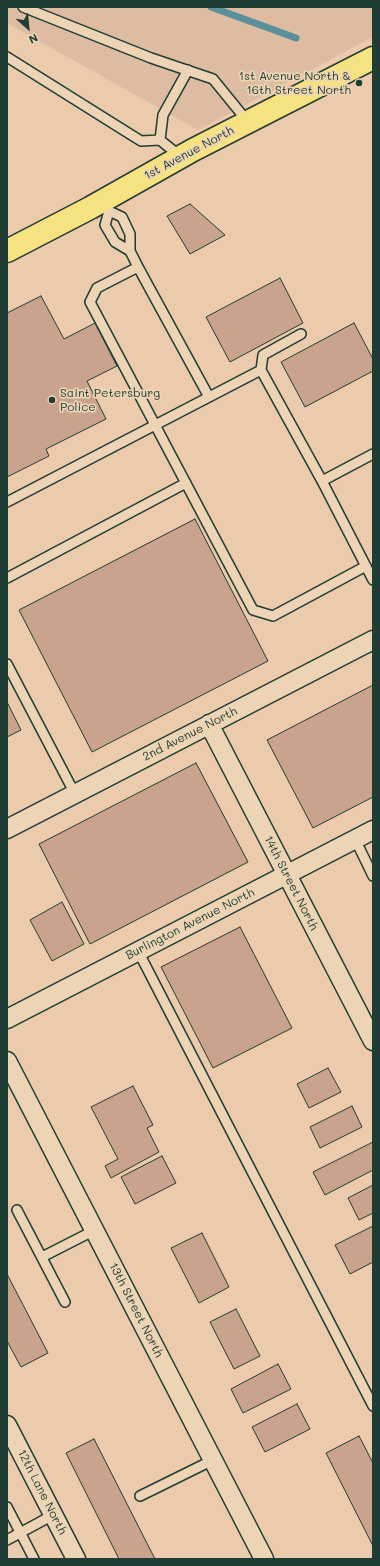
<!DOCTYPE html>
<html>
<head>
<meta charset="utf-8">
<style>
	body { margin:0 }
	#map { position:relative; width:380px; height:1566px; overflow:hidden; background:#eccbad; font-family:Mali,sans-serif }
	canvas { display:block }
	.frame { position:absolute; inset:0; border:8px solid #1f3d34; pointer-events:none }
	.north { position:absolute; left:8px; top:8px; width:40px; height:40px; -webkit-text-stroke:3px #ecd4b4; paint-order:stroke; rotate:153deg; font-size:11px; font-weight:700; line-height:16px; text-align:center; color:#1f3d34 }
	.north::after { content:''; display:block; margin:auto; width:14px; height:18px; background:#1f3d34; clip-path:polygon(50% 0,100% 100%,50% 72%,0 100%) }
</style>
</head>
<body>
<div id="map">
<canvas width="380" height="1566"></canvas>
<div class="frame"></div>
<div class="north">N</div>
</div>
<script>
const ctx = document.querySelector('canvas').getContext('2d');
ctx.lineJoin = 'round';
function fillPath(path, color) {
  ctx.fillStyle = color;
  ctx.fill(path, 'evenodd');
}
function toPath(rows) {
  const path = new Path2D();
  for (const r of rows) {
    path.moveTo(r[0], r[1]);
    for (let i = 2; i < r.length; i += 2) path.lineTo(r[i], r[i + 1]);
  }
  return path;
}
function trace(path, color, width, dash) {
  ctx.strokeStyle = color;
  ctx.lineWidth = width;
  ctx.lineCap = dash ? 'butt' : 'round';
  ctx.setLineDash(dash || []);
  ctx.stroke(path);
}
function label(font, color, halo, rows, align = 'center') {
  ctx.font = font + ' Mali,sans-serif';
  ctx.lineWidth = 3.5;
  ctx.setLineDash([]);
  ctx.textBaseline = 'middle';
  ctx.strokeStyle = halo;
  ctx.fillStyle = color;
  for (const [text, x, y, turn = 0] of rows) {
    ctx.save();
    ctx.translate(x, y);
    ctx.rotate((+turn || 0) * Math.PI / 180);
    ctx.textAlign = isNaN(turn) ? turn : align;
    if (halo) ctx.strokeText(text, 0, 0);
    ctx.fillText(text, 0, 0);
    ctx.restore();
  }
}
fillPath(toPath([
	[7,7,373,7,373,37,198,130,7,23]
]), '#debca1');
trace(toPath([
	[211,7,296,38]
]), '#59909b', 7);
const building = toPath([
	[190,204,225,235,190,254,167,216,190,204],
	[280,278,303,323,230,362,206,317,280,278],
	[41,296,64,339,95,323,117,366,87,381,106,419,46,449,49,456,7,477,7,313,41,296],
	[354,323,373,359,373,371,305,407,281,362,354,323],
	[195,519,268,661,92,752,19,610,195,519],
	[373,685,373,797,313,828,267,740,373,685],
	[7,702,21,730,7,737,7,702],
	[196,763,248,862,90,944,39,844,196,763],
	[62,902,84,944,52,961,30,920,62,902],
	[240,927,292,1028,213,1068,161,967,240,927],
	[328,1068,341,1092,309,1108,297,1084,328,1068],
	[133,1086,153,1125,147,1128,159,1152,111,1178,105,1166,118,1159,91,1107,133,1086],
	[352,1106,362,1127,320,1148,310,1127,352,1106],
	[373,1142,373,1170,325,1195,313,1172,373,1142],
	[162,1156,176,1183,135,1204,121,1177,162,1156],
	[373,1185,373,1213,359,1220,348,1198,373,1185],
	[373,1226,373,1262,350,1274,335,1245,373,1226],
	[202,1233,229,1287,199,1303,171,1248,202,1233],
	[7,1274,48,1353,21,1367,7,1341,7,1274],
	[236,1309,260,1356,234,1369,210,1322,236,1309],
	[278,1364,291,1389,243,1413,231,1389,278,1364],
	[297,1404,310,1429,265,1452,252,1427,297,1404],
	[359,1436,373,1463,373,1546,326,1453,359,1436],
	[94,1439,155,1559,119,1559,66,1453,94,1439]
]);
fillPath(building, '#caa38d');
trace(building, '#1f3d34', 1);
const service = toPath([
	[23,7,151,58,213,79,248,122],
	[7,57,141,141,160,140,181,157],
	[160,140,163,115,188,70],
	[130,251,115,242,105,225,109,211,122,217,130,234,130,251,138,267],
	[301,334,263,355,261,370,322,481],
	[209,397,138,267,97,288,90,302,253,610,273,616,366,566],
	[373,454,322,481,373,580],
	[7,502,261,370],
	[7,578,186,483],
	[7,664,75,794],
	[355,839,373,876],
	[138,951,373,1406],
	[17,1210,65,1302],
	[42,1257,95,1230],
	[140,1496,213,1460],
	[7,1507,34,1559],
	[7,1540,53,1515]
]);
const minor = toPath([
	[209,724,373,1041],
	[7,829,373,640],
	[7,1019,373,830],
	[7,1061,264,1559],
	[7,1425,76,1559]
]);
const primary = toPath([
	[7,251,90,208,193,150,373,58]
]);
trace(service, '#1f3d34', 12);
trace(minor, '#1f3d34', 21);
trace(primary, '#1f3d34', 25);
trace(service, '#ecd4b4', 9);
trace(minor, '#ecd4b4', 18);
trace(primary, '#f7e281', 22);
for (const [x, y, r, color] of [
	[359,83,4,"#1f3d34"],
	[52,400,4,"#1f3d34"]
]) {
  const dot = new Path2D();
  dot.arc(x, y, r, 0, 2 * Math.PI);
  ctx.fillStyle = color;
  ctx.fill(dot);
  trace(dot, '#ecd4b4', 1.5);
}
label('12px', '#1f3d34', '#ecd4b4', [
	["1st Avenue North &",351,76],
	["16th Street North",351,90],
	["Saint Petersburg",60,393,"left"],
	["Police",60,407,"left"]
], 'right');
label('12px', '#1f3d34', '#ecd4b4', [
	["1st Avenue North",189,153,-28],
	["2nd Avenue North",190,734,-27],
	["14th Street North",291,883,63],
	["Burlington Avenue North",190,924,-27],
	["13th Street North",136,1310,63],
	["12th Lane North",42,1492,63]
]);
</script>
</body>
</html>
